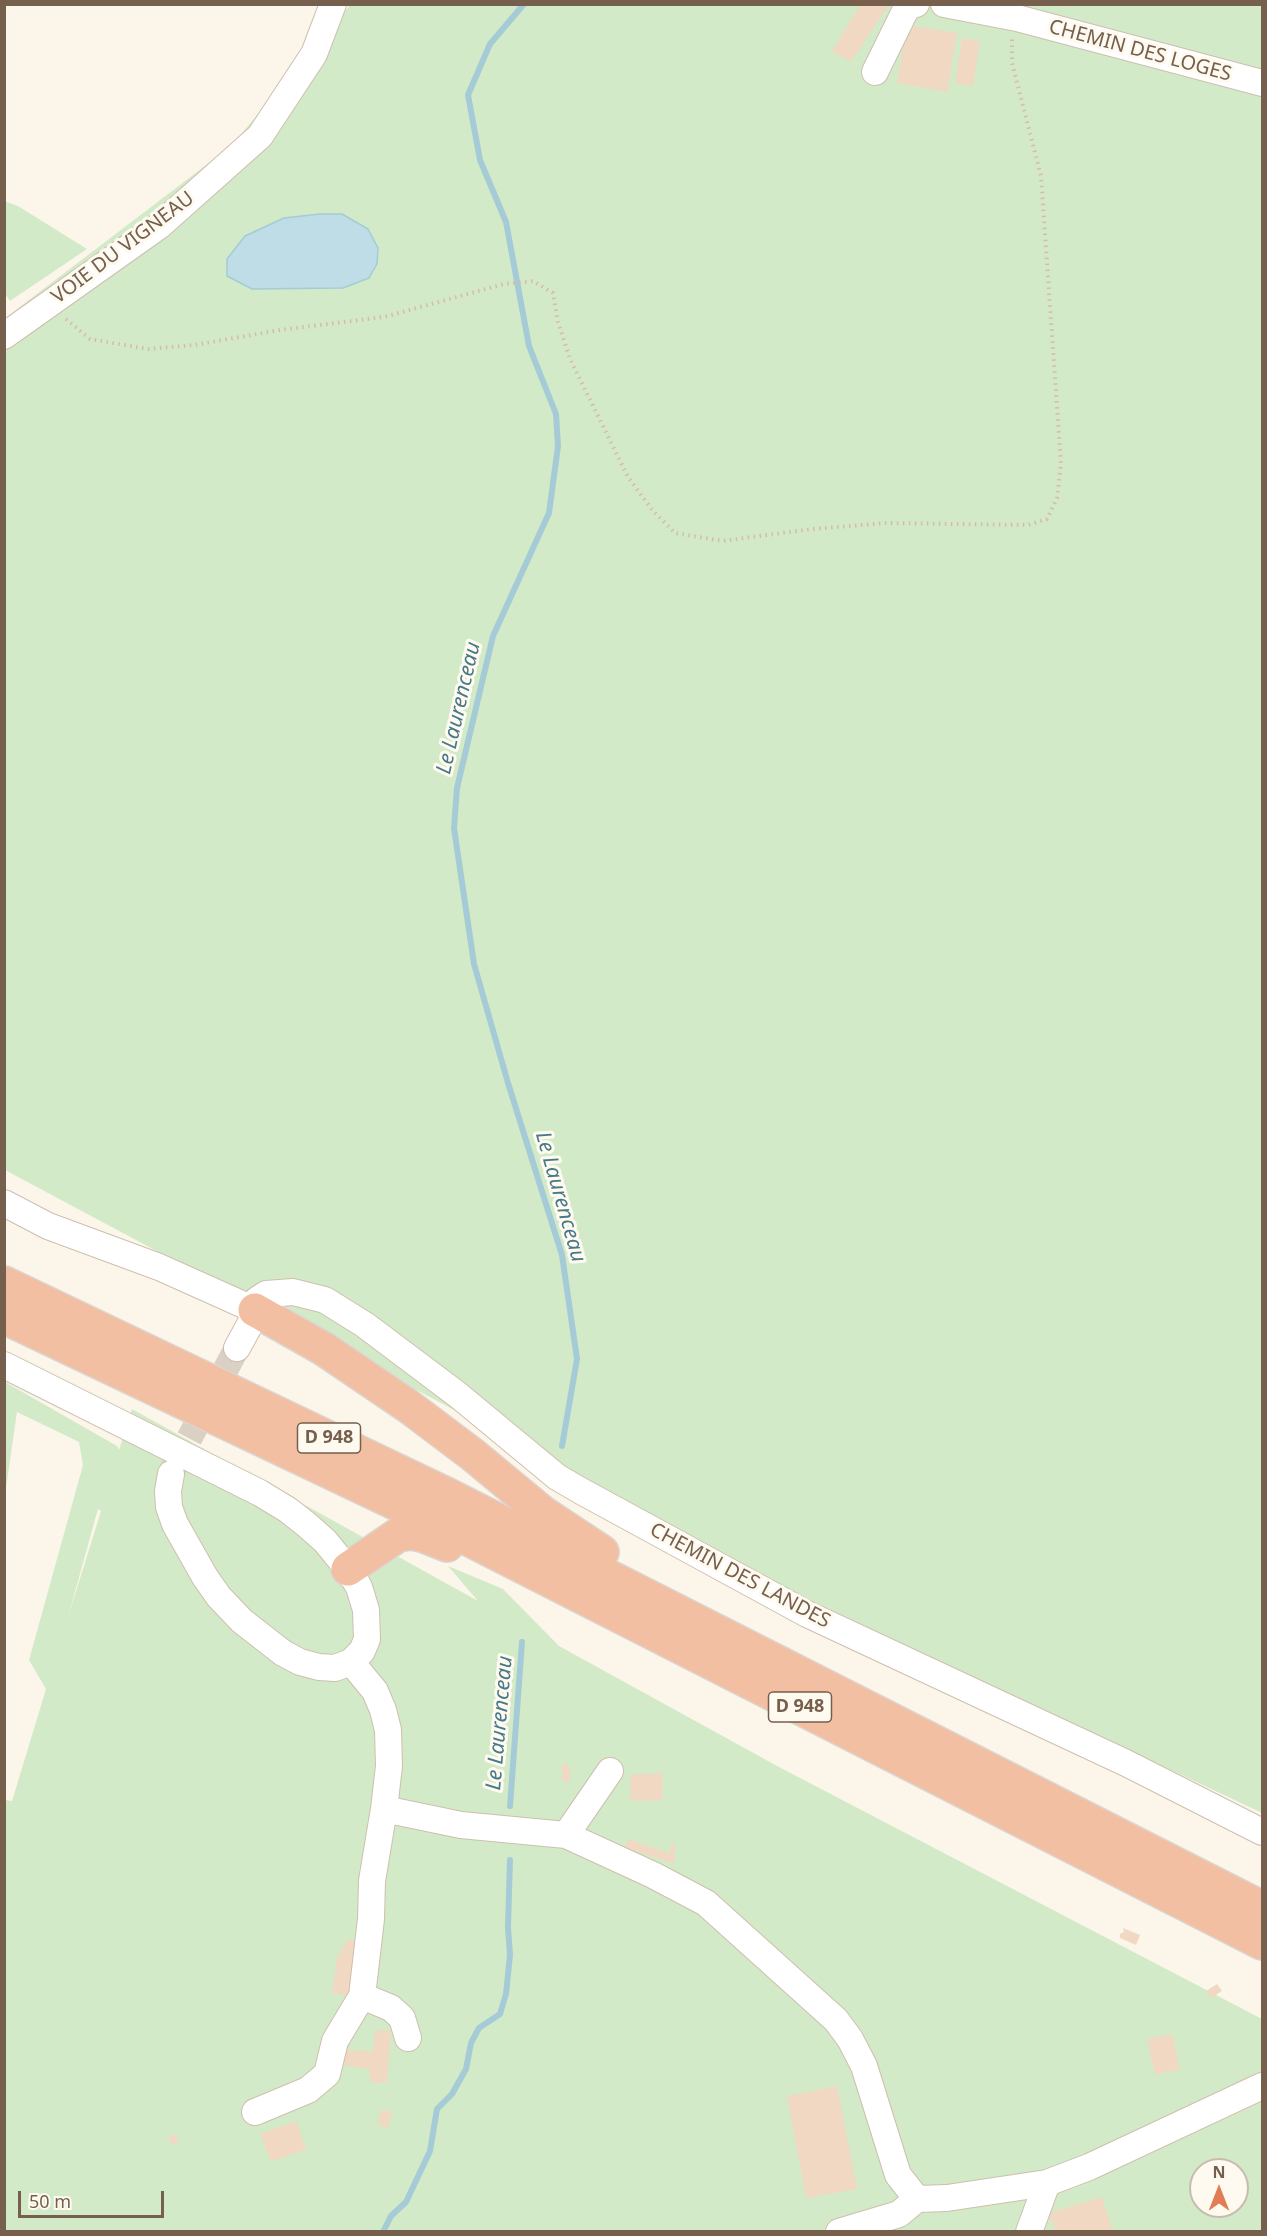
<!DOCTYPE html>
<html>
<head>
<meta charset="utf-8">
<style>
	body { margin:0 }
	#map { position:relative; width:1267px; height:2236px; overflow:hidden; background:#fcf6ea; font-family:"Noto Sans",sans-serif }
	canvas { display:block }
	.frame { position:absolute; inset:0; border:6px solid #765f4d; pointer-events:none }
	.north { position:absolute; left:1189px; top:2158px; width:60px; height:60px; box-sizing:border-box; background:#fefaf0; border:2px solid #c8bcaf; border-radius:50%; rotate:0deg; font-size:16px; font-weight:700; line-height:24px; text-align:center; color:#765f4d }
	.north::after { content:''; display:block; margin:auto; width:21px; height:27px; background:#e17e54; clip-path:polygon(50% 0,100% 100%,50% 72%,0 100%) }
	.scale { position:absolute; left:18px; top:2191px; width:146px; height:27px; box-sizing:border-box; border:3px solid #765f4d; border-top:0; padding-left:8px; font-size:18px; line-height:21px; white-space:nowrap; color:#765f4d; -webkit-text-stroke:4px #fefaf0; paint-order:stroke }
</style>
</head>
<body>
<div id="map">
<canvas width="1267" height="2236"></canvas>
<div class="frame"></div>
<div class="north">N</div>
<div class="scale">50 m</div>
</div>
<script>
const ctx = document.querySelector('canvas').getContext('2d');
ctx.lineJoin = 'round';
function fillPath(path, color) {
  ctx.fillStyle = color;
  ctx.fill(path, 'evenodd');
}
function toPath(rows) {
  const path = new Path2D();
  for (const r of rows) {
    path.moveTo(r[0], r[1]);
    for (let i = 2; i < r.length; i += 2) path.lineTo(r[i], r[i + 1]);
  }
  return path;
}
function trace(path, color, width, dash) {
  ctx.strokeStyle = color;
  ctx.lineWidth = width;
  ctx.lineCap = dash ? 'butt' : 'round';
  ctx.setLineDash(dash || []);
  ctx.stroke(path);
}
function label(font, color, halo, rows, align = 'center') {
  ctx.font = font + ' "Noto Sans",sans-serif';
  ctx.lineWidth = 6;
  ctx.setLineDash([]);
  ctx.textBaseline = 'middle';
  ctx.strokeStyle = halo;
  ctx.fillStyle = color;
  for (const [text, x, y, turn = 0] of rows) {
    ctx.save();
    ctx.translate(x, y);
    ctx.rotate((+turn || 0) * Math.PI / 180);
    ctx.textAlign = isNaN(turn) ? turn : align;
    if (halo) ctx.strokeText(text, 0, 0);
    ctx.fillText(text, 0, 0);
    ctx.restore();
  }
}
fillPath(toPath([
	[350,5,1262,5,1262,1813,804,1597,5,1170,4,319,231,146],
	[4,201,18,206,87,249,10,301,5,294],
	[5,1382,117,1446,119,1450,132,1409,478,1601,448,1566,503,1589,559,1646,779,1767,1262,2019,1262,2231,5,2231,5,1800,12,1801,46,1689,29,1660,83,1465,79,1442,17,1412,5,1495],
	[98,1509,101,1511,68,1617],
	[1201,2170,1237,2170,1237,2206,1201,2206]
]), '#d3eac8');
const water = toPath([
	[320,214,342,214,368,229,378,248,377,264,369,278,343,288,252,289,227,276,227,259,245,236,284,218,320,214]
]);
fillPath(water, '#bedde6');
trace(water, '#a5cbd7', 1.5);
trace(toPath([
	[524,4,490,44,468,95,480,160,506,222,529,346,556,414,558,446,549,513,493,636,457,788,454,828,474,964,508,1083,562,1255,577,1359,562,1446],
	[510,1806,522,1642],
	[383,2232,391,2216,406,2202,430,2151,437,2109,452,2094,466,2069,471,2043,479,2028,500,2014,506,1994,510,1955,508,1927,510,1860]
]), '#a5cbd7', 6);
fillPath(toPath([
	[861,4,889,4,851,62,832,51],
	[907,25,957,33,947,92,897,83],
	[962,38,980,41,973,86,955,83],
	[562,1764,569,1764,570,1781,562,1781],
	[662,1773,663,1800,631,1801,630,1775],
	[629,1839,670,1854,671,1843,675,1842,674,1864,625,1847],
	[1123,1928,1140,1935,1136,1945,1120,1938,1120,1934,1124,1932],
	[348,1939,361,1941,351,1996,332,1993,337,1958],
	[1217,1984,1222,1991,1211,1998,1206,1991],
	[375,2030,391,2031,387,2082,371,2083,369,2069,340,2065,341,2050,373,2051],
	[1172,2034,1180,2069,1155,2075,1147,2039],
	[837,2086,857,2189,806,2198,787,2096],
	[381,2110,392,2112,388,2128,378,2125],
	[296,2121,306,2149,271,2162,260,2134],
	[175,2134,179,2142,171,2145,168,2138],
	[1102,2197,1113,2232,1055,2232,1049,2213]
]), '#f1d8c2');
trace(toPath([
	[171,1473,237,1348]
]), '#dad0c3', 26, [26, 13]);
const minor = toPath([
	[944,4,1017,18,1262,83],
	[875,72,907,7,916,4],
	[4,336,159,226,260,136,314,54,333,4],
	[4,1203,48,1226,159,1267,255,1310],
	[237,1348,254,1317,257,1300,266,1294,293,1292,325,1300,365,1325,458,1395,557,1477,581,1491,807,1614,1126,1763,1262,1832],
	[4,1365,260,1493,288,1510,307,1525,325,1541,348,1569,359,1587,366,1610,367,1639,362,1651,351,1662,335,1668,319,1667,300,1662,283,1653,242,1621,219,1597,205,1577,175,1524,169,1507,168,1491,171,1474],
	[384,1809,461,1825,566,1835,653,1875,706,1903,836,2020,850,2039,864,2066,898,2175,917,2199,947,2198,1047,2183,1089,2167,1262,2086],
	[566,1835,610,1771],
	[362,1996,391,2008,402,2018,408,2038],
	[255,2112,308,2090,327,2074,335,2041,362,1996,371,1919,372,1881,384,1809,389,1766,388,1730,383,1710,375,1691,351,1662],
	[839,2232,899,2214,917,2199],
	[1029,2232,1047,2183]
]);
const highway = toPath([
	[4,1283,450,1496,1262,1908],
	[255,1310,324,1349,408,1406,473,1455,543,1513,602,1552],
	[4,1317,431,1520,1262,1943],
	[348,1569,398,1535,410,1533,422,1535,447,1545]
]);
trace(minor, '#cebfaf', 28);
trace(highway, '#dbd5d1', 36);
trace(toPath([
	[66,319,90,339,148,349,194,345,280,330,384,317,504,284,533,281,553,293,558,322,570,359,628,477,653,511,675,533,722,541,812,529,886,523,1028,525,1047,519,1057,498,1061,464,1041,176,1012,63,1012,39]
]), '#d6bca5', 4, [1.5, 4.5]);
trace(minor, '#fff', 26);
trace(highway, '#f3bfa3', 33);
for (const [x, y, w] of [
	[329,1438,63],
	[800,1707,63]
]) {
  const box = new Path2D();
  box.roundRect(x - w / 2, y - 15, w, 30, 4.5);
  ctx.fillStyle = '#fefaf0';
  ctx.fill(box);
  trace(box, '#765f4d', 1.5);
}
label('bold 18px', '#765f4d', null, [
	["D 948",329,1438],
	["D 948",800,1707]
]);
label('20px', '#765f4d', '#fefaf0', [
	["CHEMIN DES LOGES",1140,51,15],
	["VOIE DU VIGNEAU",123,248,-37],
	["CHEMIN DES LANDES",740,1576,28]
]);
label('italic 21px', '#477989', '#fefaf0', [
	["Le Laurenceau",459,708,-77],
	["Le Laurenceau",560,1197,74],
	["Le Laurenceau",500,1723,-85]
]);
</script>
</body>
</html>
